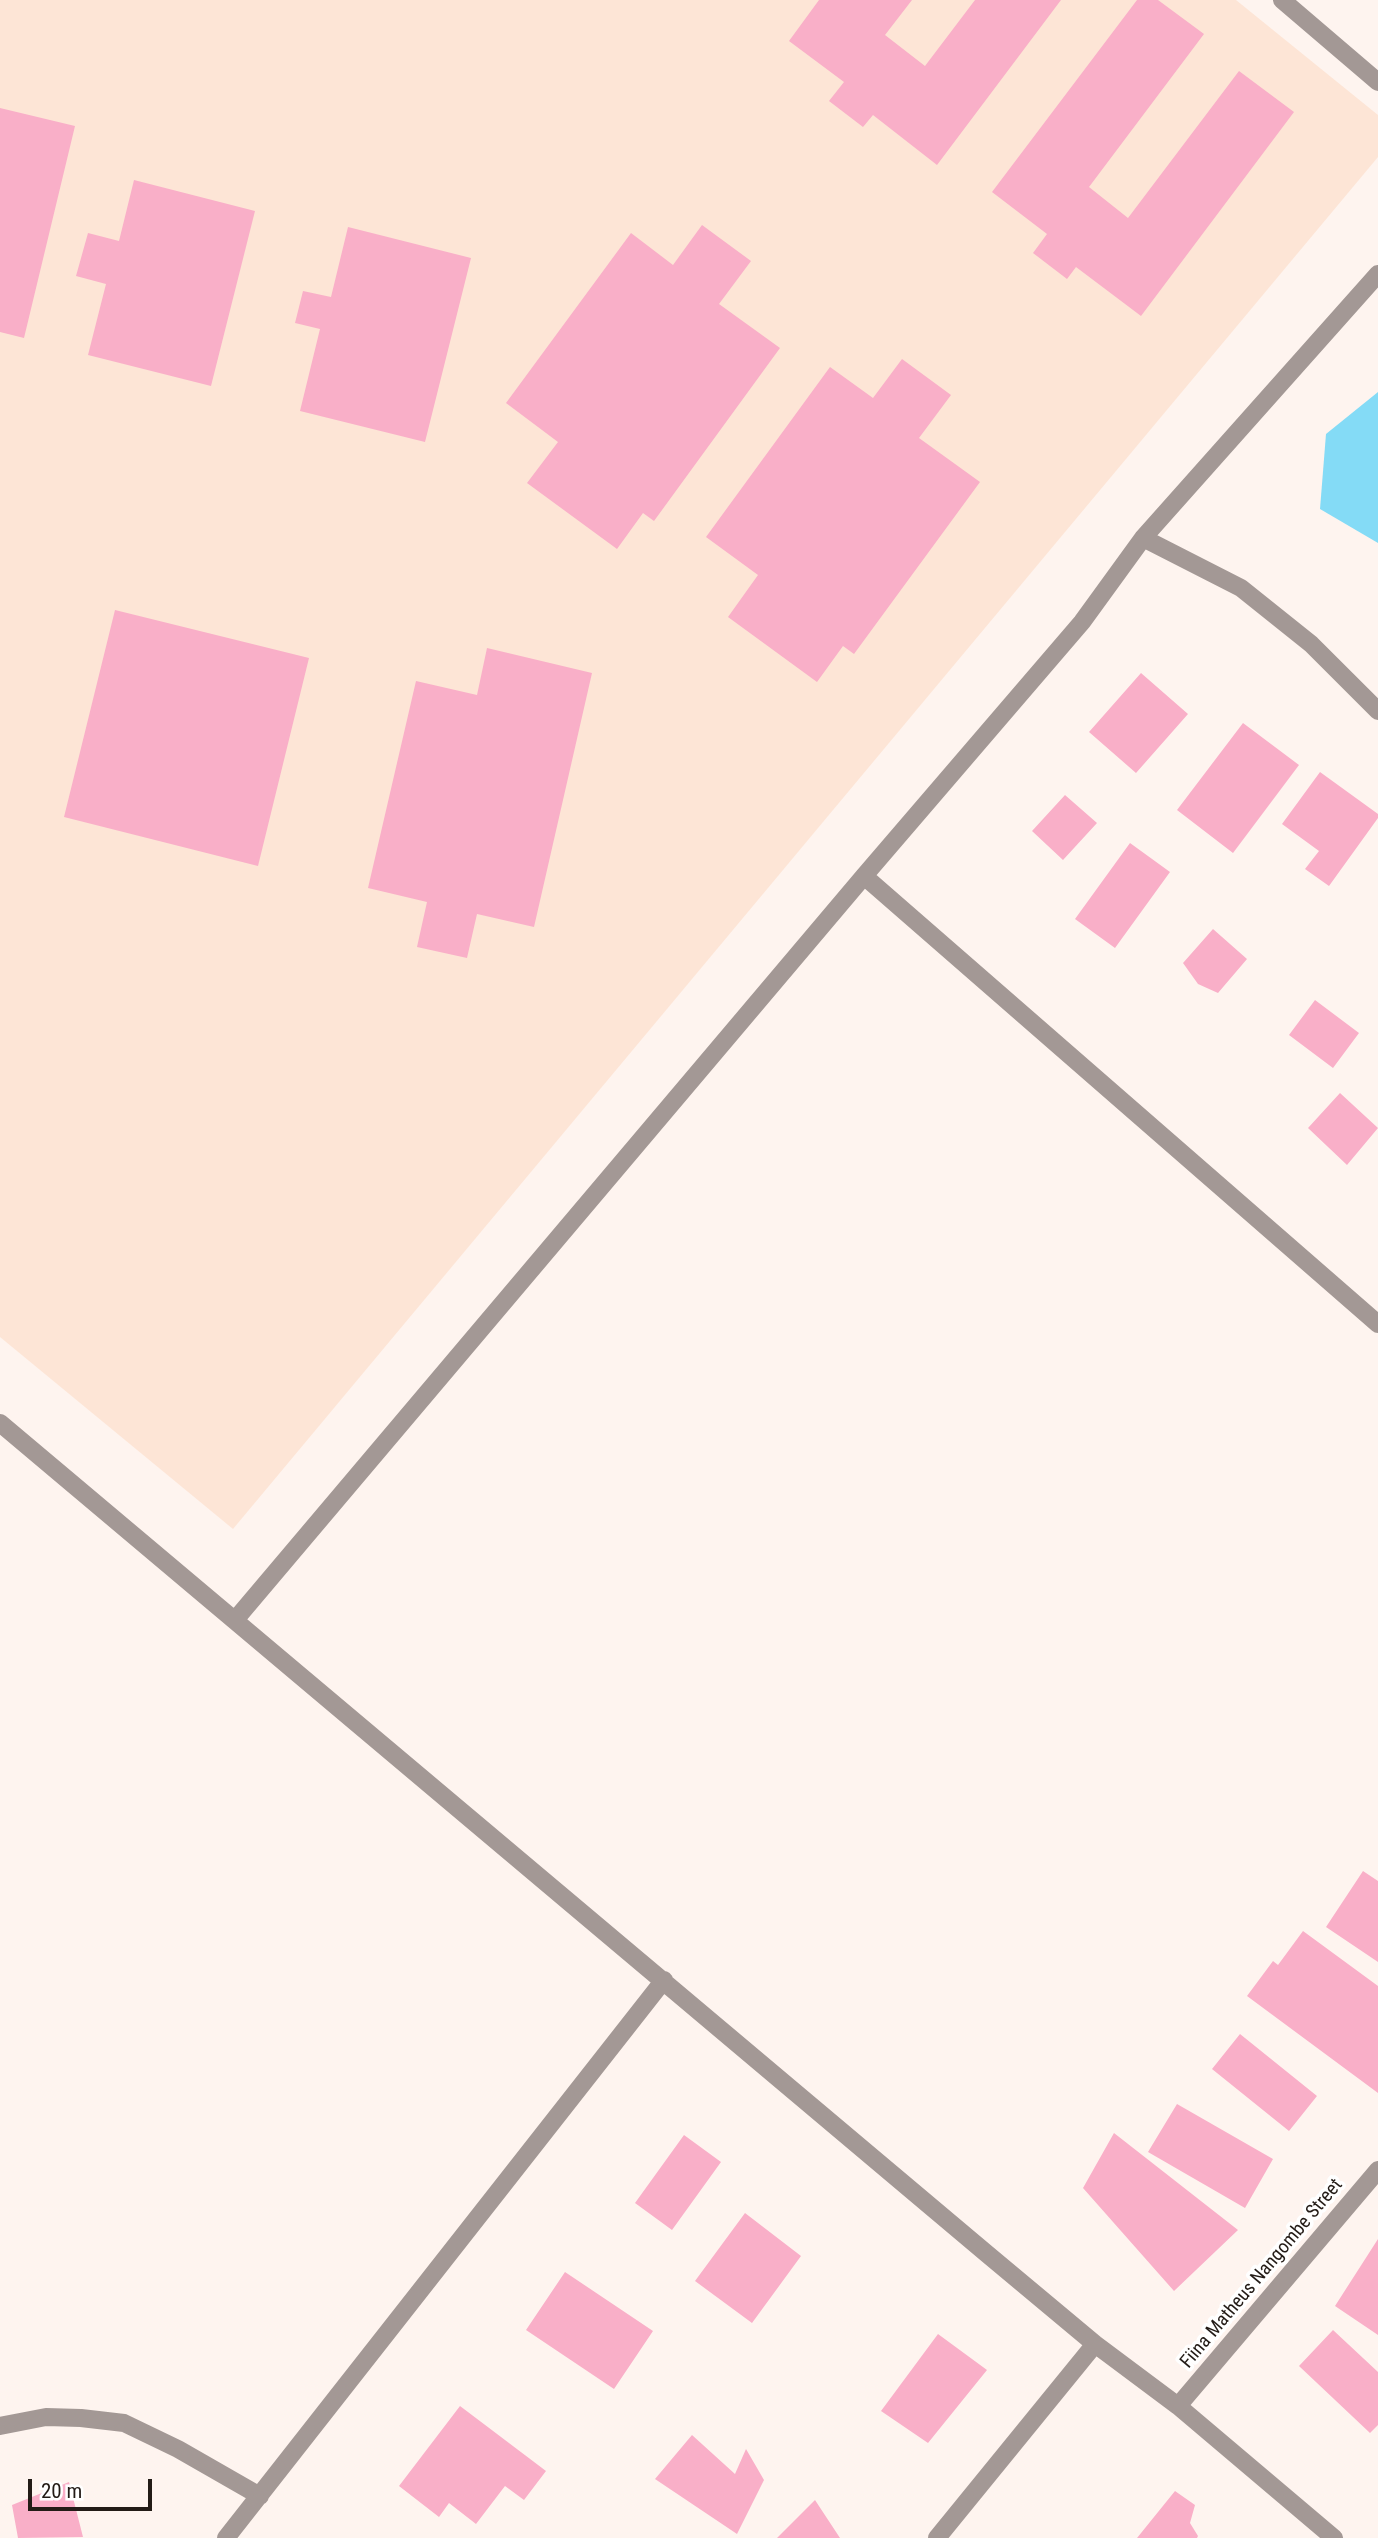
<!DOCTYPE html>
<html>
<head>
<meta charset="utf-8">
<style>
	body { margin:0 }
	#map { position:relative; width:1378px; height:2538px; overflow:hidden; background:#fef4ef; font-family:"Roboto Condensed",sans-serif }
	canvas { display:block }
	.scale { position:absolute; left:28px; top:2479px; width:124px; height:32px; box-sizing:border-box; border:4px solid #231b16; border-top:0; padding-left:9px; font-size:21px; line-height:24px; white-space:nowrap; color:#231b16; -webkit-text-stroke:5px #fff; paint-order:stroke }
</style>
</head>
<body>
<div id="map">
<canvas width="1378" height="2538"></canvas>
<div class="scale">20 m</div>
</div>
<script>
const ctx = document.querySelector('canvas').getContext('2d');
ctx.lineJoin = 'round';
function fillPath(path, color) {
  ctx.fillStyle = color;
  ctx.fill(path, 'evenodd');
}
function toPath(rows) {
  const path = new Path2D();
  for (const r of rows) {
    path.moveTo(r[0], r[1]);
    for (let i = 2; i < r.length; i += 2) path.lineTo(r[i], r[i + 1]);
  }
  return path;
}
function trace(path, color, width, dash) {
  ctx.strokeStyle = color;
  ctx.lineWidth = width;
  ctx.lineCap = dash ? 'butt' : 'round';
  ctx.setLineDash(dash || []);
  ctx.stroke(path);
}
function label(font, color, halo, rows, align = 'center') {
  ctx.font = font + ' "Roboto Condensed",sans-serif';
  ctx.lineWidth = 7;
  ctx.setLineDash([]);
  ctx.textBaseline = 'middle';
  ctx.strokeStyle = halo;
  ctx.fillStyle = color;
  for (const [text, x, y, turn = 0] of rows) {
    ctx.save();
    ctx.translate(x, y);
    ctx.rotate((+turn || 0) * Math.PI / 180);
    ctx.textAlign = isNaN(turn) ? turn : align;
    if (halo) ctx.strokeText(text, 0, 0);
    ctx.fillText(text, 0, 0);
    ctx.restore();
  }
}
fillPath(toPath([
	[0,0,1236,0,1378,115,1378,157,233,1529,0,1337]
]), '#fde5d6');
fillPath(toPath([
	[1378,392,1378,543,1320,509,1326,434]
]), '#84dbf6');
fillPath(toPath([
	[819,0,912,0,885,35,925,66,975,0,1061,0,937,165,873,115,863,127,829,101,844,82,789,41],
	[1137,0,1158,0,1204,34,1089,187,1128,218,1239,71,1294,112,1141,316,1076,267,1067,279,1033,253,1047,234,992,192],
	[0,108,75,126,24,338,0,332],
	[134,180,255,211,211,386,88,355,106,284,76,276,88,233,119,241],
	[702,225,751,261,719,304,780,348,654,521,643,513,617,549,527,483,558,442,506,403,631,233,673,265],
	[348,227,471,258,425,442,300,411,320,329,295,323,303,291,331,297],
	[902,359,951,395,919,438,980,482,854,654,843,646,817,682,728,617,758,575,706,537,830,367,873,398],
	[115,610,309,658,258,866,64,817],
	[487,648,592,673,534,927,477,914,467,958,417,947,427,902,368,888,416,681,477,695],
	[1141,673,1188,714,1136,773,1089,732],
	[1243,723,1299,765,1233,853,1177,810],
	[1320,772,1378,814,1378,818,1329,886,1305,869,1319,851,1282,824],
	[1065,795,1097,823,1063,860,1032,831],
	[1130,843,1170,872,1115,948,1075,919],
	[1213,929,1247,959,1218,993,1198,984,1183,963],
	[1315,1000,1359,1033,1333,1068,1289,1035],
	[1340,1093,1378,1128,1347,1165,1308,1128],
	[1363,1871,1378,1881,1378,1962,1326,1927],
	[1303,1931,1378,1986,1378,2093,1247,1996,1273,1961,1278,1965],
	[1240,2034,1317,2096,1289,2131,1212,2069],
	[1177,2104,1273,2159,1245,2208,1148,2152],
	[1114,2133,1238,2230,1174,2291,1083,2188],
	[684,2135,721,2162,672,2230,635,2203],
	[745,2213,801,2256,752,2323,695,2281],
	[1378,2239,1378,2335,1335,2306],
	[565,2272,653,2331,614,2389,526,2330],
	[1333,2330,1378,2372,1378,2425,1370,2433,1299,2366],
	[938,2334,987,2370,928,2443,881,2411],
	[460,2406,546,2471,524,2500,505,2486,476,2524,449,2503,439,2517,399,2486],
	[692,2435,735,2474,746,2449,764,2480,737,2534,655,2479],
	[69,2482,83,2537,18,2538,12,2505],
	[1175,2491,1195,2505,1190,2523,1198,2536,1197,2538,1137,2538],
	[815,2500,840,2538,777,2538]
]), '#f9afc8');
trace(toPath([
	[1282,0,1378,82],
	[1143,538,1241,588,1311,644,1378,711],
	[864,876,1378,1324],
	[0,1423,986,2253,1095,2344,1178,2406,1334,2538],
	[235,1620,864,876,1082,622,1143,538,1378,274],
	[1178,2406,1378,2170],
	[0,2426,46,2417,81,2418,124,2423,178,2449,260,2496],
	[226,2538,664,1980],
	[937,2538,1095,2344]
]), '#a39895', 18);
label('19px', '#231b16', '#fff', [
	["Fiina Matheus Nangombe Street",1262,2274,-50]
]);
</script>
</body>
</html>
